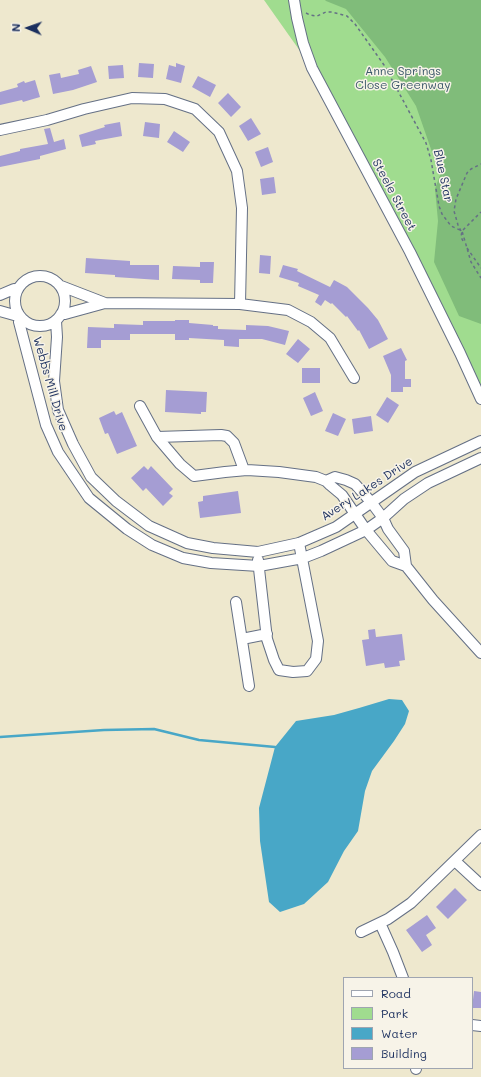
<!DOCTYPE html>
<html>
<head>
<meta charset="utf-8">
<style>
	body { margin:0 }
	#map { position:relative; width:481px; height:1077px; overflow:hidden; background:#eee8ce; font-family:Mali,sans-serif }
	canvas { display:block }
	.legend { position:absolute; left:343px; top:977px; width:130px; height:92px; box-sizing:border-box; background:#f7f3e8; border:1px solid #9fa5b1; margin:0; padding:5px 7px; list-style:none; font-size:12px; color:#1b2f5e }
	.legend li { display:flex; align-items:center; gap:8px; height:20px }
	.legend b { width:20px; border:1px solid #9fa5b1 }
	.north { position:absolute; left:8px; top:8px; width:40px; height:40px; -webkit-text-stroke:3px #f7f3e8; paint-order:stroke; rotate:272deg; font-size:11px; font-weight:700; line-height:16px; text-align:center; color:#1b2f5e }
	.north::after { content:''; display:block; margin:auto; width:14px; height:18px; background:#1b2f5e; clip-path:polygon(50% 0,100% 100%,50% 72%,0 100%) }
</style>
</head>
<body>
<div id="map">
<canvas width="481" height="1077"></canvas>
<ul class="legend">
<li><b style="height:5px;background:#fff"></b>Road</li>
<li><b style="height:11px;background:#a0dc8f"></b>Park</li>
<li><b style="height:11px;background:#48a7c7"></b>Water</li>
<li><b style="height:11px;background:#a59dd3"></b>Building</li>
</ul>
<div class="north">N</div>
</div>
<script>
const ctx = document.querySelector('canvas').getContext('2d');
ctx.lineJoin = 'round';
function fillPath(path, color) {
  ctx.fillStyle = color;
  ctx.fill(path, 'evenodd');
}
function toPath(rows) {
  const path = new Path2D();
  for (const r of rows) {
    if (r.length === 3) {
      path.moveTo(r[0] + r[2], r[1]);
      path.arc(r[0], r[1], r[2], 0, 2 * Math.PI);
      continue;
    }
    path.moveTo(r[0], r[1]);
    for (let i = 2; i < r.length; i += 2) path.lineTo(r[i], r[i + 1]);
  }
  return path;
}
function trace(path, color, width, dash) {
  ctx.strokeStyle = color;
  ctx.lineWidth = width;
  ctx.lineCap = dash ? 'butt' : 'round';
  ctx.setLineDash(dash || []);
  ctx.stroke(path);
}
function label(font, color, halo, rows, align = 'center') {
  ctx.font = font + ' Mali,sans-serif';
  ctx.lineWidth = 3;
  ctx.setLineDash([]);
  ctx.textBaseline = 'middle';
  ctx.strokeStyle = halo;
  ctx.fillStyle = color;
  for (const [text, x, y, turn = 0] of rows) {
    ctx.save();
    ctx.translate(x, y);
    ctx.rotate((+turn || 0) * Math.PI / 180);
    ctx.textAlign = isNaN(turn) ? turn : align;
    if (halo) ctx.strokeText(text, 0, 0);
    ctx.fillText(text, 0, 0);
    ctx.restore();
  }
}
fillPath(toPath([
	[264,0,481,0,481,399,312,68]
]), '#a0dc8f');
fillPath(toPath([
	[325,0,481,0,481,324,459,316,434,262,438,221,435,189,440,175,416,106,385,57,346,9,326,1]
]), '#80bc7a');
fillPath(toPath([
	[389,699,402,700,409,711,405,724,394,741,372,771,365,791,358,831,344,851,328,882,304,904,280,912,269,902,260,841,259,808,275,747,296,721,334,715,359,708]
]), '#48a7c7');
trace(toPath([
	[0,737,104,730,154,729,199,740,275,747]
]), '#48a7c7', 2.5);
fillPath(toPath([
	[139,63,154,64,153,78,138,77],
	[176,63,185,66,181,83,166,79,169,65,176,67],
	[123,65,124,78,109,79,108,66],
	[91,66,97,82,73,90,53,94,49,75,60,73,61,78,79,74,78,70],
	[198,76,216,85,210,97,192,87],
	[35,80,40,97,23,102,22,100,0,105,0,92,18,87,17,84,24,81,25,83],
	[228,93,241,107,231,117,218,103],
	[251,118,261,134,248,141,239,126],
	[120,122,122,136,95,141,96,144,82,147,79,135,105,127,104,125],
	[145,122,160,124,159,138,143,136],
	[50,128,54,142,64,139,66,149,40,156,40,159,0,167,0,156,20,151,20,149,48,144,44,129],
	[174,131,190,142,183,152,167,142],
	[268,147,273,162,261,167,255,152],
	[274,177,276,193,262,195,260,179],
	[260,255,271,256,270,274,259,273],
	[86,258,130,261,130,265,159,265,159,280,115,277,115,275,85,273],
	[200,262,214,262,213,283,200,283,200,280,172,279,173,266,200,267],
	[283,265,298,269,297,271,330,287,334,280,347,287,368,308,378,320,388,339,369,349,359,330,358,331,347,316,346,317,332,303,331,304,325,300,321,306,315,302,319,295,298,286,299,283,279,277],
	[175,320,189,320,189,323,213,325,213,326,218,326,218,329,246,330,246,325,268,326,289,331,285,345,262,339,239,339,239,347,224,346,224,340,189,338,189,340,175,340,175,334,130,334,130,340,101,340,101,348,87,348,88,327,114,328,114,324,143,325,143,321,175,321],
	[298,339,310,349,298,363,286,354],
	[401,348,407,360,405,361,405,379,411,379,411,387,403,387,403,392,391,392,391,375,383,356],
	[302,368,320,368,320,383,302,383],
	[166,390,207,392,206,412,201,412,201,414,165,412],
	[315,392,323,411,311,416,303,398],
	[387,397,399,405,388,423,376,415],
	[114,411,116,415,122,412,137,446,117,454,108,433,105,434,99,418],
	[333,413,346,419,338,436,325,431],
	[371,416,373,431,354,434,352,419],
	[144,466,148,470,151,466,173,489,169,493,173,496,163,506,146,488,143,491,131,478],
	[238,491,241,513,200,518,198,502,203,501,203,496],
	[375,629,376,637,402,634,405,660,399,661,400,666,385,668,384,663,366,666,362,640,369,639,368,630],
	[455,888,467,900,448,919,436,907],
	[427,915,436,928,426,935,432,945,422,952,406,930],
	[474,991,481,992,481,1008,472,1008]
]), '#a59dd3');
const minor = toPath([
	[294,0,297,18,303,43,312,68,410,252,460,353,481,399],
	[0,130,47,120,84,109,132,98,165,99,195,109,219,132,237,171,242,208,240,304],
	[40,301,25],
	[61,286,105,303],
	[0,295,14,289,17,290],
	[0,311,14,315,19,315],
	[61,314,65,314,105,303,240,304,288,310,311,322,330,338,354,378],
	[21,318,19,322,46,425,58,452,89,498,127,529,152,545,183,558,211,563,259,566,303,558,321,551,366,530,383,518,404,499,428,483,481,458],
	[56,321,57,337,54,381,58,410,73,444,91,477,116,501,149,526,187,543,213,548,258,552,299,543,336,527,415,472,481,441],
	[140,406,157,437,180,464,194,476,225,472,247,470,279,472,316,477,326,481,330,485,342,495,366,530,392,561,406,566,433,600,481,653],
	[157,437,221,435,227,436,234,443,244,470],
	[326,481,335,477,346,480,355,484,371,502,383,518,388,529,404,551,406,566],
	[258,560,267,639,274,660,279,670,293,672,307,671,316,659,318,641,299,543],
	[236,602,249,686],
	[242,639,267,634],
	[455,861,481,885],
	[380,923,393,952,403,978],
	[361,932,388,919,411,903,481,835],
	[472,1025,481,1026],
	[416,1069,416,1068]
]);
trace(minor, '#657085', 12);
trace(toPath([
	[306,13,310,15,317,16,326,12,332,12,347,16,355,24,384,65,426,143,431,160,439,206,442,214,451,226,462,231,471,262,481,278],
	[461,231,458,225,454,211,456,199,467,173,471,169,481,164],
	[463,241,461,237,462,231,481,212],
	[467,248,481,268]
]), '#657085', 1.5, [3, 3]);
trace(minor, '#fff', 10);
label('12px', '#3c5a6a', '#f7f3e8', [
	["Anne Springs",403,71],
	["Close Greenway",403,85]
]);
label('12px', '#1b2f5e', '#f7f3e8', [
	["Blue Star",443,176,78],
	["Steele Street",394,195,62],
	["Webbs Mill Drive",50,384,74],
	["Avery Lakes Drive",367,489,-33]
]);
</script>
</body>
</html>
